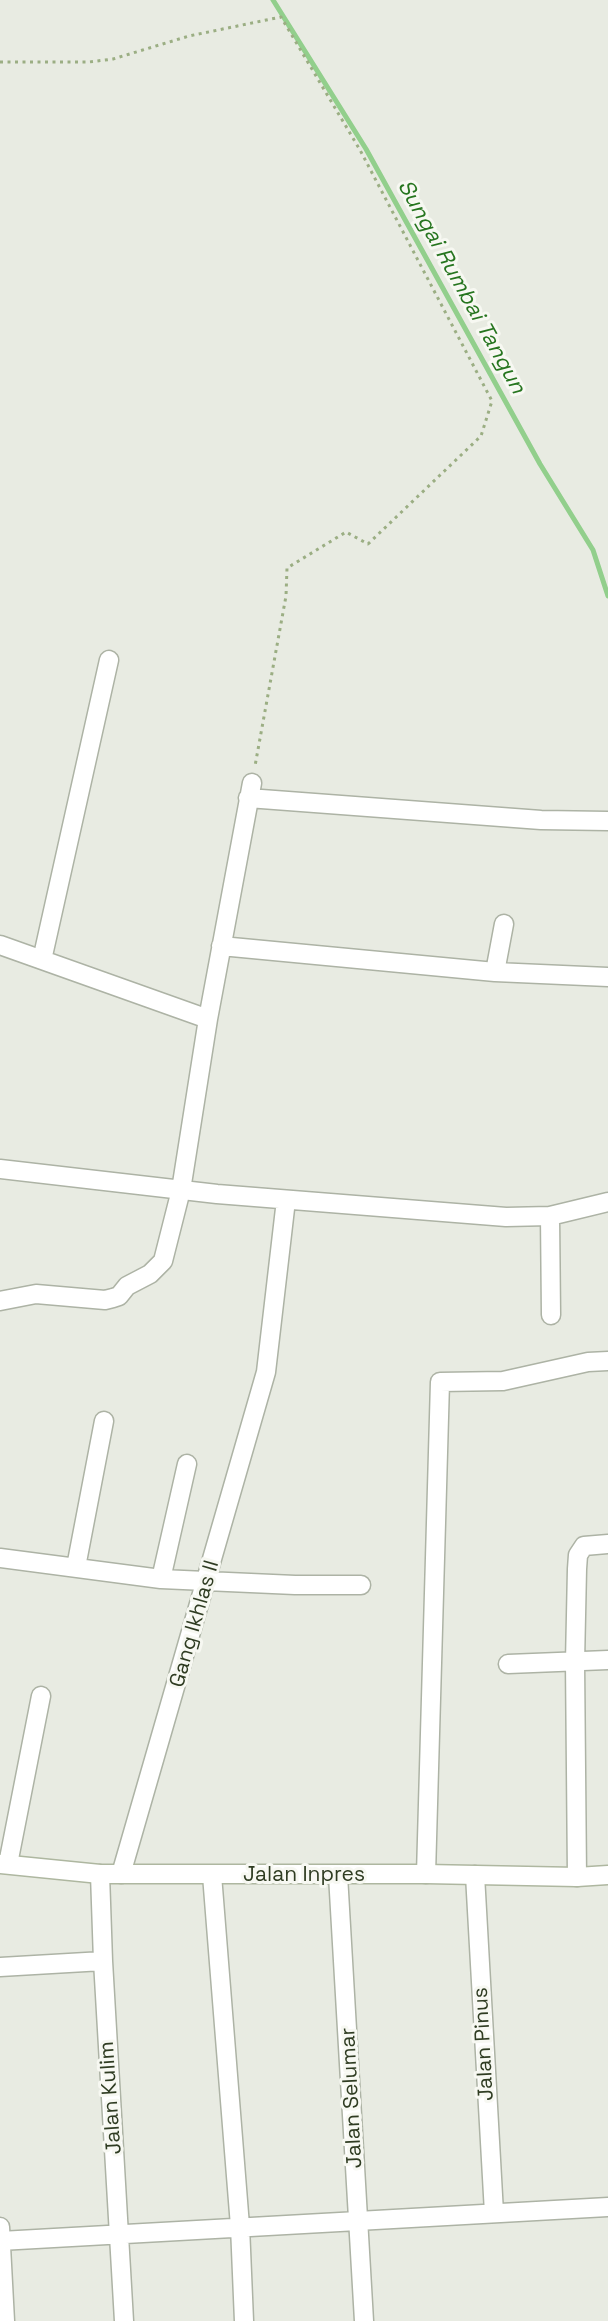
<!DOCTYPE html>
<html>
<head>
<meta charset="utf-8">
<style>
	body { margin:0 }
	canvas { display:block; background:#e8ebe2 }
</style>
</head>
<body>
<canvas width="608" height="2321"></canvas>
<script>
const ctx = document.querySelector('canvas').getContext('2d');
ctx.lineJoin = 'round';
function toPath(rows) {
  const path = new Path2D();
  for (const r of rows) {
    path.moveTo(r[0], r[1]);
    for (let i = 2; i < r.length; i += 2) path.lineTo(r[i], r[i + 1]);
  }
  return path;
}
function trace(path, color, width, dash) {
  ctx.strokeStyle = color;
  ctx.lineWidth = width;
  ctx.lineCap = dash ? 'butt' : 'round';
  ctx.setLineDash(dash || []);
  ctx.stroke(path);
}
function label(font, color, halo, rows, align = 'center') {
  ctx.font = font + ' "Space Grotesk",sans-serif';
  ctx.lineWidth = 6;
  ctx.setLineDash([]);
  ctx.textBaseline = 'middle';
  ctx.strokeStyle = halo;
  ctx.fillStyle = color;
  for (const [text, x, y, turn = 0] of rows) {
    ctx.save();
    ctx.translate(x, y);
    ctx.rotate((+turn || 0) * Math.PI / 180);
    ctx.textAlign = isNaN(turn) ? turn : align;
    if (halo) ctx.strokeText(text, 0, 0);
    ctx.fillText(text, 0, 0);
    ctx.restore();
  }
}
trace(toPath([
	[273,0,366,149,540,464,593,550,608,596]
]), '#92cf8c', 5);
const minor = toPath([
	[248,798,541,820,608,821],
	[0,945,208,1019],
	[221,946,495,972,608,977],
	[42,960,109,660],
	[495,972,504,924],
	[0,1169,217,1194,506,1217,550,1216,608,1202],
	[550,1216,551,1315],
	[0,1301,36,1294,105,1300,113,1298,119,1296,127,1286,150,1274,163,1261,181,1190,208,1019,252,783],
	[0,1558,161,1579,295,1585,361,1585],
	[76,1567,104,1421],
	[161,1579,187,1464],
	[508,1664,608,1660],
	[8,1864,41,1696],
	[100,1874,103,1961,124,2321],
	[121,1874,266,1372,286,1200],
	[426,1874,440,1382,503,1381,588,1362,608,1361],
	[212,1875,240,2226,244,2321],
	[338,1875,364,2321],
	[475,1875,494,2213],
	[577,1877,575,1662,577,1569,578,1555,584,1546,608,1544],
	[0,1967,103,1961],
	[0,2227,5,2321],
	[0,2241,608,2207]
]);
const secondary = toPath([
	[0,1864,100,1874,426,1874,577,1877,608,1875]
]);
trace(minor, '#adb3a5', 21);
trace(secondary, '#aeb7a0', 21);
trace(toPath([
	[0,62,89,62,113,59,189,36,281,17,360,150,492,401,481,436,368,544,346,532,287,568,286,596,255,766]
]), '#9bae83', 3, [3, 4.5]);
trace(minor, '#fff', 18);
trace(secondary, '#fff', 18);
label('21px', '#2f3c22', '#f7f8f2', [
	["Gang Ikhlas II",195,1624,-74],
	["Jalan Inpres",304,1875],
	["Jalan Pinus",484,2044,-93],
	["Jalan Kulim",111,2098,-94],
	["Jalan Selumar",352,2098,-93]
]);
label('italic 22px', '#26751f', '#f7f8f2', [
	["Sungai Rumbai Tangun",461,287,61]
]);
</script>
</body>
</html>
